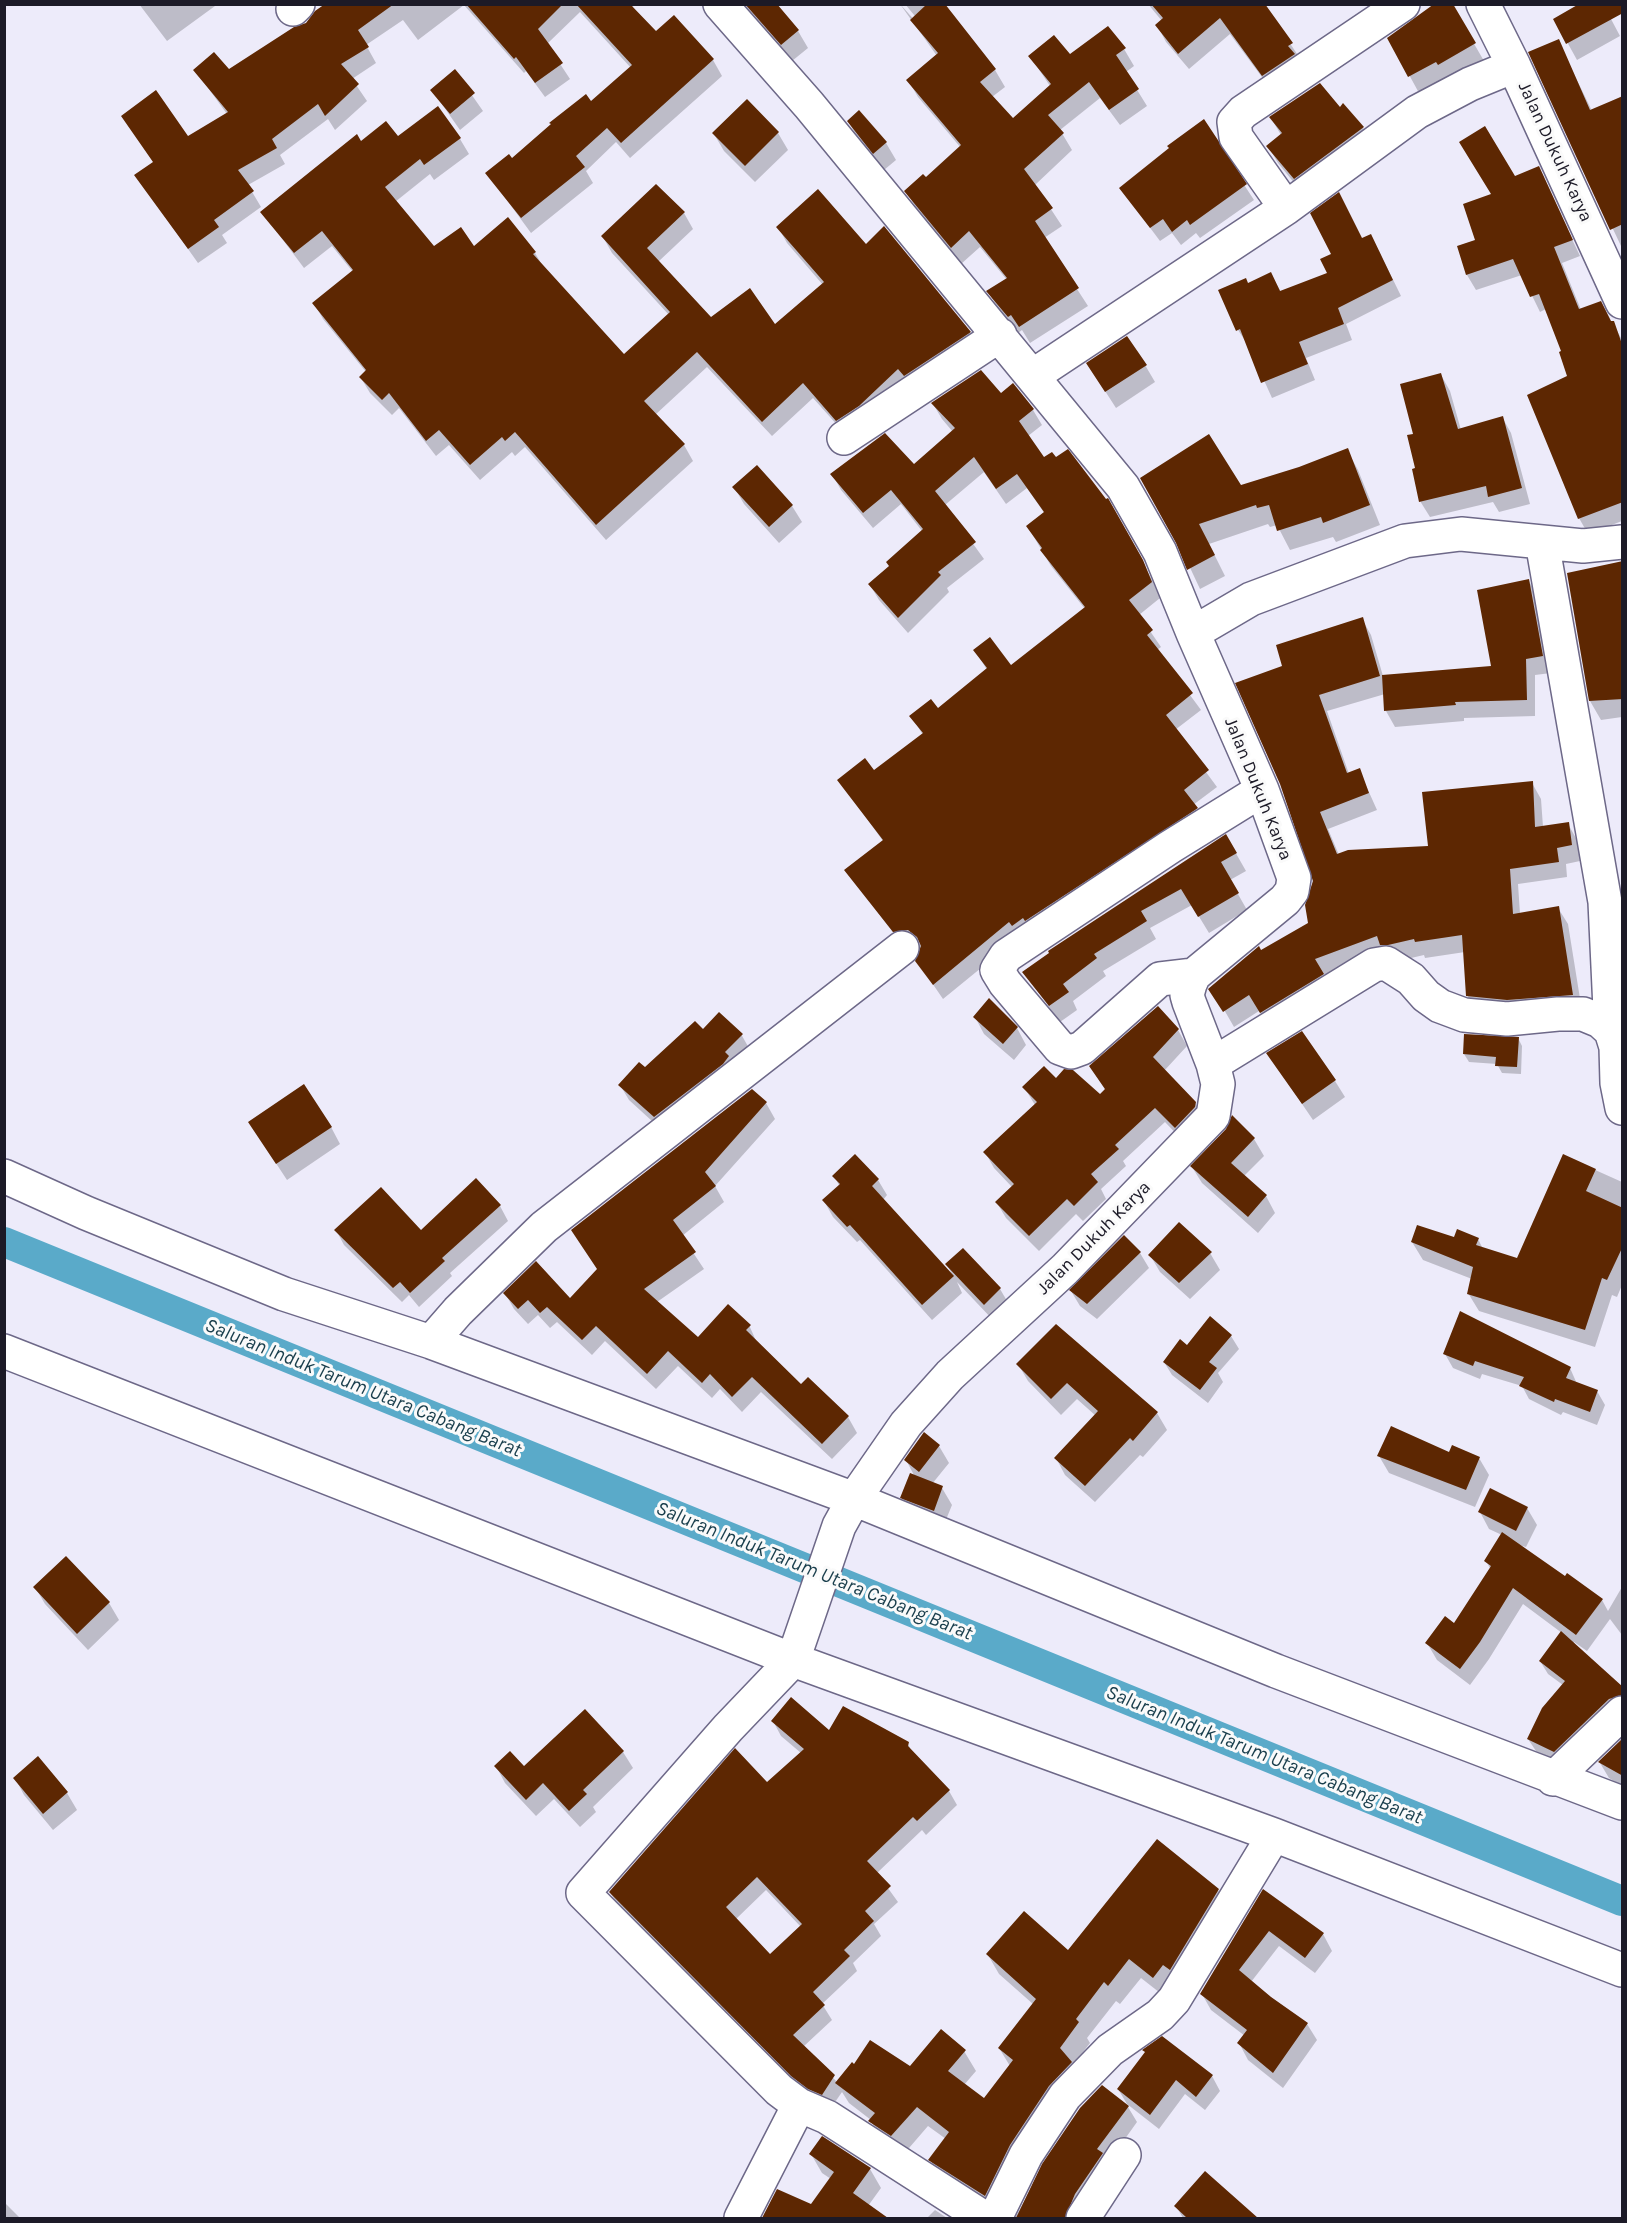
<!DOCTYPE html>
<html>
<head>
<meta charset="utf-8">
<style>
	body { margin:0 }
	#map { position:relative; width:1627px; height:2223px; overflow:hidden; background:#edebfa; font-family:Karla,sans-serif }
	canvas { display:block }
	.frame { position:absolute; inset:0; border:6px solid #1c1a27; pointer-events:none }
</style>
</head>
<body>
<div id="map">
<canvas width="1627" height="2223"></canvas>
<div class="frame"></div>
</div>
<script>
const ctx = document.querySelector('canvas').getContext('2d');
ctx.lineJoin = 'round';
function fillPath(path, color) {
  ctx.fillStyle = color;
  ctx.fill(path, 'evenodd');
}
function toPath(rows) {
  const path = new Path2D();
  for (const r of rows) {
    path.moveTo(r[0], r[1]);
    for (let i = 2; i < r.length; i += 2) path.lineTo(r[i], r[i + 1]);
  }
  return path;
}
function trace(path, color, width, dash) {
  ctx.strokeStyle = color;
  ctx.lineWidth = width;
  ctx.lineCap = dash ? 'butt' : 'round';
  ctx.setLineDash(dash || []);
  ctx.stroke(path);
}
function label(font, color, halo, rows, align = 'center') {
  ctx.font = font + ' Karla,sans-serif';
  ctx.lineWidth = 6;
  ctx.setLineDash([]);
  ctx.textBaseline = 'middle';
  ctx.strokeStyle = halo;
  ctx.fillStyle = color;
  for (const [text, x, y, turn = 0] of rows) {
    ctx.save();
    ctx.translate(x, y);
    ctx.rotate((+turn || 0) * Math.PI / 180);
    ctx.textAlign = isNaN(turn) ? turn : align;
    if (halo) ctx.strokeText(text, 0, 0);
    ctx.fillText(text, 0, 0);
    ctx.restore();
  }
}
fillPath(toPath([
	[139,4,215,4,215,6,167,41],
	[328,4,635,4,632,8,656,33,713,60,722,76,630,158,616,142,586,171,593,183,531,233,487,173,512,160,591,104,631,68,580,12,547,44,570,79,545,97,526,71,524,73,464,5,418,40,403,20,366,45,376,63,352,79,367,101,335,130,328,119,280,155,285,164,248,185,261,207,222,235,227,243,198,263,136,176,154,163,123,117,188,138,227,114,195,70,228,71,307,24],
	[739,4,775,4,798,31,808,48,792,61],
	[900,4,917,23,919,21,905,4,943,4,995,70,1005,87,992,97,1013,120,1050,86,1030,56,1070,56,1124,49,1134,66,1126,72,1147,106,1120,125,1100,98,1060,130,1072,150,1035,185,1062,226,1044,238,1088,306,1030,343,1022,330,1018,333,998,308,988,291,1007,280,980,247,961,264,916,208,906,191,926,179,961,148,918,97,908,80,937,56],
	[1148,4,1264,4,1301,60,1273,92,1230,34,1189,69,1166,42,1157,25,1162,21],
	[1451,4,1484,61,1419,93,1389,38],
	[1603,4,1620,36,1577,60,1555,20],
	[1558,41,1592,111,1622,96,1621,246,1530,53],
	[455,71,483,111,460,130,432,90],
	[1343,105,1363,128,1373,145,1304,195,1278,163,1268,146,1281,135,1271,118,1339,109],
	[849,122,886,143,896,160,884,170,858,139],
	[1203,122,1254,200,1200,238,1196,233,1181,245,1172,233,1160,241,1121,189],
	[778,133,788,150,755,182,724,151,714,134],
	[397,138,460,139,469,154,434,180,430,174,395,202,434,248,535,253,544,268,624,356,669,315,612,253,603,237,684,213,693,229,658,262,711,319,775,326,823,285,787,243,778,227,866,246,970,333,979,348,847,436,813,398,772,436,707,367,655,415,684,445,693,461,606,540,525,447,515,456,512,452,480,480,449,445,436,456,399,408,392,415,370,393,361,378,366,372,323,319,314,303,353,272,332,246,304,268,262,212,361,143],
	[1538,168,1580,256,1562,263,1581,310,1613,323,1622,340,1622,521,1588,534,1579,518,1569,377,1563,352,1546,309,1540,312,1522,275,1476,290,1467,275,1458,247,1477,241,1493,195,1515,177],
	[1363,240,1379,251,1401,296,1346,324,1352,340,1306,358,1315,380,1272,398,1248,345,1238,330,1248,284,1271,274,1281,292,1329,274,1333,255],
	[1145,365,1155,382,1116,408,1098,380],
	[1441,375,1450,391,1461,430,1502,417,1511,433,1530,504,1499,512,1493,502,1430,517,1420,501,1415,435],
	[1001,395,1033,410,1042,425,1028,436,1044,459,1107,500,1151,578,1160,598,1139,615,1161,647,1157,650,1201,710,1175,730,1217,787,1193,805,1205,824,1019,937,943,999,917,961,921,948,904,947,846,870,883,841,839,780,874,772,923,735,911,716,937,710,987,670,975,650,1011,667,1085,609,1051,566,1028,527,1045,514,1027,488,1006,504,984,472,945,505,984,559,947,588,949,592,908,633,879,600,870,585,890,567,922,531,901,504,873,528,841,490,832,474,914,466,953,432,942,419,933,404],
	[1347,450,1358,470,1380,525,1336,542,1333,537,1290,550,1277,525,1270,527,1268,524,1209,544,1225,576,1200,589,1178,542,1240,487,1299,469],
	[734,487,792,506,802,522,779,543,744,504],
	[1622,562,1622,717,1601,720,1590,701],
	[1529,581,1538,597,1551,673,1535,675,1535,716,1464,718,1464,721,1395,727,1386,711,1385,694,1327,711,1349,774,1359,770,1377,810,1328,829,1339,855,1429,847,1532,783,1541,799,1543,827,1568,824,1577,840,1580,861,1566,864,1567,877,1518,884,1520,914,1558,908,1568,924,1582,1011,1477,1012,1467,995,1465,952,1425,958,1424,955,1398,961,1385,952,1323,975,1332,991,1270,1028,1259,1011,1234,1027,1211,987,1261,952,1310,923,1313,871,1284,667,1362,619,1371,635,1383,676,1492,667],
	[1226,836,1246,871,1230,880,1247,910,1209,933,1192,905,1150,928,1156,939,1103,971,1106,976,1073,1001,1077,1010,1060,1022,1024,972],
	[1158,1008,1178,1030,1187,1046,1164,1071,1195,1103,1204,1119,1185,1143,1165,1122,1123,1161,1126,1166,1101,1189,1106,1199,1083,1221,1076,1214,1039,1251,1006,1218,997,1203,1012,1187,994,1168,985,1152,1035,1105,1024,1087,1056,1080,1101,1096,1106,1091,1090,1066],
	[975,1017,1017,1028,1026,1045,1014,1060,984,1034],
	[741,1034,750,1050,664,1132,629,1100,620,1085,645,1070],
	[1518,1038,1522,1046,1521,1074,1502,1073,1497,1064,1469,1062,1464,1054],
	[1268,1054,1335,1081,1345,1097,1313,1120],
	[766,1103,775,1119,715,1186,724,1202,682,1236,704,1269,657,1302,699,1339,749,1325,757,1343,801,1386,848,1417,857,1433,832,1459,761,1392,742,1412,720,1389,712,1398,678,1366,656,1389,605,1341,592,1355,557,1322,550,1328,538,1315,528,1324,514,1309,505,1293,570,1300,598,1270,573,1231],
	[1233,1118,1254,1139,1264,1156,1244,1176,1266,1196,1275,1213,1258,1233,1202,1183,1192,1167,1228,1130],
	[331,1127,340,1144,287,1180,260,1139],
	[1564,1156,1622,1182,1622,1285,1617,1297,1612,1295,1595,1347,1479,1311,1468,1293,1472,1279,1423,1260,1412,1242,1478,1239,1483,1249,1517,1260],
	[834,1176,878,1180,887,1195,883,1200,953,1276,947,1265,963,1250,1000,1289,1010,1306,994,1321,957,1282,962,1293,932,1320,860,1240,857,1242,833,1217,824,1201,840,1187],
	[500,1206,508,1221,450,1273,452,1276,419,1307,409,1295,402,1302,344,1245,336,1230,421,1232],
	[1140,1253,1149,1268,1097,1319,1080,1306,1071,1291],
	[1210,1253,1220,1270,1190,1299,1160,1272,1150,1255],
	[1231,1336,1239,1349,1218,1373,1223,1382,1208,1403,1172,1375,1164,1362,1187,1347],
	[1445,1354,1570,1368,1577,1384,1597,1391,1605,1405,1597,1425,1563,1412,1561,1415,1529,1399,1522,1386,1482,1374,1480,1379,1453,1368],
	[1018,1364,1157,1413,1167,1430,1143,1457,1140,1455,1095,1502,1065,1475,1056,1458,1096,1416,1077,1399,1061,1415,1028,1381],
	[939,1446,949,1463,932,1484,942,1488,952,1505,943,1527,912,1515,902,1498,915,1477,906,1460],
	[1450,1454,1479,1458,1489,1475,1475,1507,1389,1473,1379,1456],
	[1527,1508,1537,1525,1526,1547,1516,1544,1565,1578,1602,1600,1608,1611,1622,1587,1622,1635,1610,1619,1587,1651,1574,1642,1573,1644,1622,1692,1622,1702,1562,1764,1536,1751,1528,1739,1563,1685,1548,1674,1540,1661,1562,1633,1523,1604,1489,1659,1470,1685,1437,1660,1427,1643,1455,1625,1491,1570,1486,1561,1502,1535,1489,1529,1480,1512],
	[66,1558,109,1603,119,1620,88,1650,45,1604,35,1587],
	[773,1721,908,1744,913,1754,949,1791,957,1805,926,1835,922,1830,877,1873,898,1902,874,1924,881,1936,853,1963,857,1971,822,2004,832,2020,803,2047,838,2083,910,2068,964,2051,976,2071,964,2085,984,2100,1010,2066,999,2048,1033,2004,999,1974,988,1955,1068,1952,1218,1890,1230,1910,1164,1996,1141,1978,1120,2004,1116,2001,1087,2038,1090,2043,1073,2065,996,2215,942,2180,930,2160,946,2139,928,2126,903,2155,881,2141,871,2120,849,2103,842,2092,831,2108,801,2090,619,1907,610,1892,767,1784,801,1753,781,1736],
	[766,1890,801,1927,770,1956,736,1919],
	[1622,1740,1622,1786,1609,1778,1600,1763],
	[623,1752,633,1768,593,1807,596,1812,580,1827,554,1799,536,1816,505,1783,496,1766,524,1769],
	[15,1778,67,1793,77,1810,53,1830,24,1795],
	[1264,1891,1323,1934,1332,1951,1315,1973,1279,1946,1251,1982,1307,2024,1317,2040,1283,2088,1248,2060,1239,2043,1245,2036,1211,2010,1202,1994],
	[1146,2053,1212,2076,1220,2091,1205,2110,1185,2094,1159,2129,1127,2104,1118,2089],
	[1128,2107,1137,2122,1107,2164,1079,2218,1067,2218,1062,2210,1059,2212,1063,2218,1015,2218,1044,2165],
	[811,2154,870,2169,881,2188,868,2206,886,2218,763,2218,778,2191,811,2206,831,2179,822,2173],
	[4,2202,20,2218,4,2218],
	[1176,2206,1245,2209,1251,2218,1183,2218],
	[935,2210,947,2218,927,2218]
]), '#0003');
trace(toPath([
	[4,1242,1622,1901]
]), '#5aaac9', 30);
fillPath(toPath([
	[325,4,394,4,358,30,369,47,341,64,359,84,325,116,318,104,272,139,277,148,238,170,254,191,214,220,219,227,188,249,134,175,153,162,121,116,156,90,188,136,228,112,193,70,214,52,229,69,294,27,306,23,315,11],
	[466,4,563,4,538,29,563,63,535,83,516,57,514,59],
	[576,4,630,4,656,31,674,15,714,59,621,143,607,128,576,156,585,167,521,218,485,173,509,154,512,158,551,124,549,123,586,94,591,101,632,65],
	[745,4,777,4,799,30,781,45],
	[927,4,945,4,996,69,980,82,1013,118,1051,84,1028,56,1054,35,1070,54,1108,26,1126,48,1116,55,1139,89,1109,110,1089,82,1048,115,1064,133,1024,169,1053,208,1035,221,1079,288,1019,327,1011,315,1008,317,986,291,1007,278,969,231,951,248,904,191,923,174,926,177,961,145,906,80,938,53,910,20],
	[1151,4,1265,4,1293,43,1288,46,1295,54,1262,76,1220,18,1178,54,1155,25,1163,18],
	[1434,4,1453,4,1476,43,1438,65,1436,62,1408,77,1387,38],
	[1579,4,1623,4,1623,13,1566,44,1553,19],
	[1559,39,1590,110,1623,96,1623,224,1610,230,1528,52],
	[455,69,475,93,450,114,430,90],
	[1320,83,1340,107,1343,103,1364,127,1294,179,1266,146,1282,133,1269,117],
	[747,99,779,132,745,166,712,133],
	[438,106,461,138,424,165,420,159,385,187,434,246,461,227,474,246,508,217,536,252,533,254,624,354,670,312,601,236,656,184,685,212,647,248,711,317,750,288,775,324,824,282,776,227,818,189,866,244,884,226,971,332,904,376,898,369,859,406,836,421,803,383,762,422,697,352,644,401,685,444,596,525,515,432,505,441,502,437,470,465,439,430,426,441,389,393,382,400,359,377,366,370,312,303,353,270,322,231,294,253,260,212,357,134,361,141,386,121,398,136],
	[859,110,887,142,873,154,847,121],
	[1204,119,1247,184,1190,225,1187,220,1172,232,1163,219,1150,228,1119,188,1169,148,1167,146],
	[1485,126,1515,176,1539,166,1573,240,1554,247,1579,309,1601,301,1611,321,1614,321,1623,347,1623,502,1578,519,1527,395,1567,376,1559,352,1561,351,1539,294,1530,297,1513,259,1466,275,1457,246,1475,240,1463,204,1491,194,1459,142],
	[1339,192,1362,238,1371,234,1393,280,1338,308,1344,324,1299,342,1308,364,1261,383,1240,329,1236,331,1218,290,1246,278,1248,283,1271,272,1280,291,1327,273,1320,259,1331,254,1310,213],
	[1127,336,1147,365,1105,392,1086,363],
	[981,370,1001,393,1013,383,1034,409,1019,421,1044,457,1052,452,1056,457,1068,449,1106,499,1108,498,1143,560,1152,582,1129,600,1153,630,1147,635,1193,693,1166,715,1209,770,1184,790,1198,808,1025,921,1023,918,1012,926,1009,922,933,985,915,961,921,946,917,937,908,930,893,932,844,870,883,840,837,780,865,758,874,770,923,733,909,716,931,699,938,708,987,668,973,650,990,637,1011,665,1085,607,1040,550,1042,548,1026,526,1044,512,1017,474,996,489,974,457,935,491,976,542,938,572,941,575,898,618,868,584,889,566,886,562,923,529,891,490,863,513,830,474,885,433,914,464,955,428,931,403],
	[1441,373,1458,429,1503,416,1522,488,1488,497,1486,486,1419,502,1412,469,1415,468,1407,435,1413,434,1400,384],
	[1209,434,1241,485,1299,467,1348,448,1370,505,1323,523,1321,517,1277,531,1269,505,1257,508,1256,505,1199,524,1215,555,1187,570,1176,543,1140,478],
	[757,465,793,505,769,527,732,487],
	[1623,561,1623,699,1589,701,1567,573],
	[1529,579,1543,656,1526,659,1527,700,1455,702,1456,705,1384,711,1382,675,1491,666,1477,590],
	[1363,617,1380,676,1319,695,1347,773,1360,768,1369,793,1320,812,1337,854,1348,850,1428,846,1422,792,1533,781,1535,827,1569,822,1572,845,1557,848,1559,862,1510,869,1513,914,1559,906,1573,995,1507,1000,1466,996,1462,935,1415,942,1414,939,1388,945,1380,945,1377,936,1315,959,1324,974,1260,1013,1249,995,1223,1012,1208,989,1259,946,1261,950,1308,923,1305,905,1313,881,1280,784,1235,683,1282,666,1276,645],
	[1226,834,1237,853,1221,862,1239,893,1198,917,1181,889,1141,911,1147,921,1094,954,1097,958,1063,984,1069,992,1049,1006,1022,972,1049,953,1048,951],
	[989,998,1018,1027,1003,1044,973,1017],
	[1158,1006,1179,1029,1153,1057,1196,1102,1195,1107,1175,1128,1155,1108,1115,1145,1119,1149,1091,1174,1098,1182,1074,1206,1067,1199,1029,1236,995,1202,1014,1184,983,1152,1037,1102,1022,1087,1044,1066,1056,1078,1064,1069,1073,1070,1100,1094,1105,1089,1089,1066],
	[719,1012,743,1034,725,1052,729,1056,723,1064,654,1117,618,1085,639,1062,645,1067,695,1021,703,1029],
	[1302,1031,1336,1080,1302,1104,1266,1053],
	[1464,1034,1519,1037,1517,1067,1495,1066,1496,1057,1463,1054],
	[304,1084,332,1127,276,1164,248,1122],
	[752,1089,767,1102,705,1172,716,1186,673,1220,696,1252,644,1289,698,1337,728,1304,751,1325,746,1330,801,1384,808,1377,849,1416,822,1444,752,1377,732,1397,710,1374,702,1383,668,1351,647,1374,596,1326,582,1340,547,1307,540,1313,528,1300,518,1309,503,1293,536,1261,570,1298,597,1269,571,1230],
	[1232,1115,1255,1138,1231,1163,1267,1195,1248,1217,1190,1166,1226,1129],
	[855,1154,879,1179,872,1186,954,1276,922,1305,850,1225,847,1227,822,1200,840,1184,832,1176],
	[1563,1154,1596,1169,1586,1191,1623,1208,1623,1246,1607,1280,1602,1278,1585,1330,1467,1294,1473,1267,1411,1242,1417,1225,1454,1237,1457,1229,1479,1238,1476,1245,1517,1258],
	[476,1178,501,1205,442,1258,445,1261,410,1293,400,1282,393,1288,334,1230,381,1187,421,1230],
	[1179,1222,1212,1252,1179,1283,1148,1255],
	[1124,1235,1141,1252,1087,1304,1069,1290],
	[963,1248,1001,1288,984,1305,945,1264],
	[1460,1311,1571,1367,1566,1378,1598,1390,1590,1412,1555,1399,1554,1402,1519,1386,1524,1377,1475,1361,1473,1366,1443,1354],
	[1210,1316,1232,1335,1209,1362,1217,1368,1200,1390,1163,1362,1180,1339,1187,1345],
	[1056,1324,1158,1412,1133,1441,1130,1438,1085,1486,1054,1458,1098,1411,1067,1383,1051,1399,1016,1364],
	[1391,1426,1449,1452,1452,1445,1480,1457,1466,1490,1377,1456],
	[924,1432,940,1445,919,1472,904,1460],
	[910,1473,943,1486,934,1511,900,1498],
	[1490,1488,1528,1507,1516,1531,1478,1512],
	[1502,1532,1565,1576,1567,1573,1603,1599,1576,1635,1513,1588,1480,1642,1460,1669,1425,1643,1445,1616,1454,1623,1491,1566,1484,1561],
	[66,1556,110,1602,77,1634,33,1587],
	[1561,1631,1623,1687,1623,1695,1609,1699,1554,1752,1527,1739,1542,1708,1565,1681,1539,1661],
	[791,1697,829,1730,843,1706,909,1742,908,1746,950,1790,917,1821,913,1817,867,1861,891,1886,865,1911,874,1921,844,1950,850,1956,813,1992,825,2005,793,2035,835,2075,822,2095,808,2089,791,2076,609,1892,735,1748,767,1782,804,1749,771,1721],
	[757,1877,802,1924,770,1954,726,1907],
	[585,1709,624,1751,583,1790,587,1794,569,1811,543,1783,526,1800,494,1766,510,1751,524,1766],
	[1623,1738,1623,1776,1598,1762],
	[38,1756,68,1792,43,1814,13,1778],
	[1157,1839,1219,1889,1170,1970,1163,1965,1153,1978,1129,1959,1108,1986,1104,1982,1076,2019,1079,2022,1060,2048,1072,2062,1049,2086,1010,2145,985,2196,928,2160,949,2132,917,2107,891,2136,868,2121,875,2113,835,2083,852,2062,854,2064,870,2040,910,2066,941,2029,966,2050,948,2071,984,2098,1013,2060,998,2048,1036,1999,986,1954,1024,1911,1068,1950],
	[1263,1889,1324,1933,1305,1958,1269,1931,1239,1970,1271,1997,1308,2023,1273,2073,1237,2043,1247,2030,1200,1994],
	[1162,2036,1213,2075,1196,2097,1176,2080,1150,2115,1117,2089,1145,2052,1142,2050],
	[1102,2085,1129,2106,1097,2149,1103,2153,1075,2194,1065,2218,1016,2218,1042,2164,1080,2108],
	[822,2136,871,2168,853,2193,888,2218,762,2218,777,2189,811,2204,834,2172,809,2154],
	[1205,2171,1258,2218,1187,2218,1174,2206]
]), '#5d2702');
const minor = toPath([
	[720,4,809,105,1123,487,1160,552,1193,633],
	[1483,4,1514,66,1622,302],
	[293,9,298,4],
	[1286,208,1236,137,1234,122,1243,112,1403,4],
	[1034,375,1286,208,1417,112,1470,84,1514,66],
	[844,438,1000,335],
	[1542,542,1605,902,1611,1031],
	[1194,975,1160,979,1082,1048,1071,1052,1060,1048,1005,983,997,970,1006,956,1170,847,1262,790],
	[1213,1064,1374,965,1386,963,1411,979,1426,996,1440,1006,1464,1015,1507,1019,1558,1014,1583,1014,1600,1021,1611,1031,1616,1047,1617,1083,1622,1108],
	[4,1176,86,1213,284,1294,431,1342,854,1499,1276,1671,1622,1803],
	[431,1342,458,1311,544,1227,902,948],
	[4,1351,793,1660,1274,1835,1622,1970],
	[1553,1779,1622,1713],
	[799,2105,827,2117,984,2218],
	[741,2218,799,2105,779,2090,583,1893,728,1728,793,1660,839,1526,854,1499,906,1424,950,1375,1065,1269,1213,1116,1218,1084,1213,1064,1189,1002,1187,995,1190,984,1194,975,1285,900,1292,891,1294,878,1262,790,1193,633,1251,599,1405,541,1461,534,1583,546,1622,542],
	[995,2218,1026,2155,1065,2096,1110,2050,1160,2015,1174,2000,1274,1835],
	[1083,2218,1124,2155]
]);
trace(minor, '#6d6888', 36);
trace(minor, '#fff', 33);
label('18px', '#1c1a27', '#fafafa', [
	["Jalan Dukuh Karya",1555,152,65],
	["Jalan Dukuh Karya",1258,789,68],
	["Jalan Dukuh Karya",1094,1238,-45]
]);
label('italic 20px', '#193e4c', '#fafafa', [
	["Saluran Induk Tarum Utara Cabang Barat",363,1388,22],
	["Saluran Induk Tarum Utara Cabang Barat",814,1571,22],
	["Saluran Induk Tarum Utara Cabang Barat",1264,1755,22]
]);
</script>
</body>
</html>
